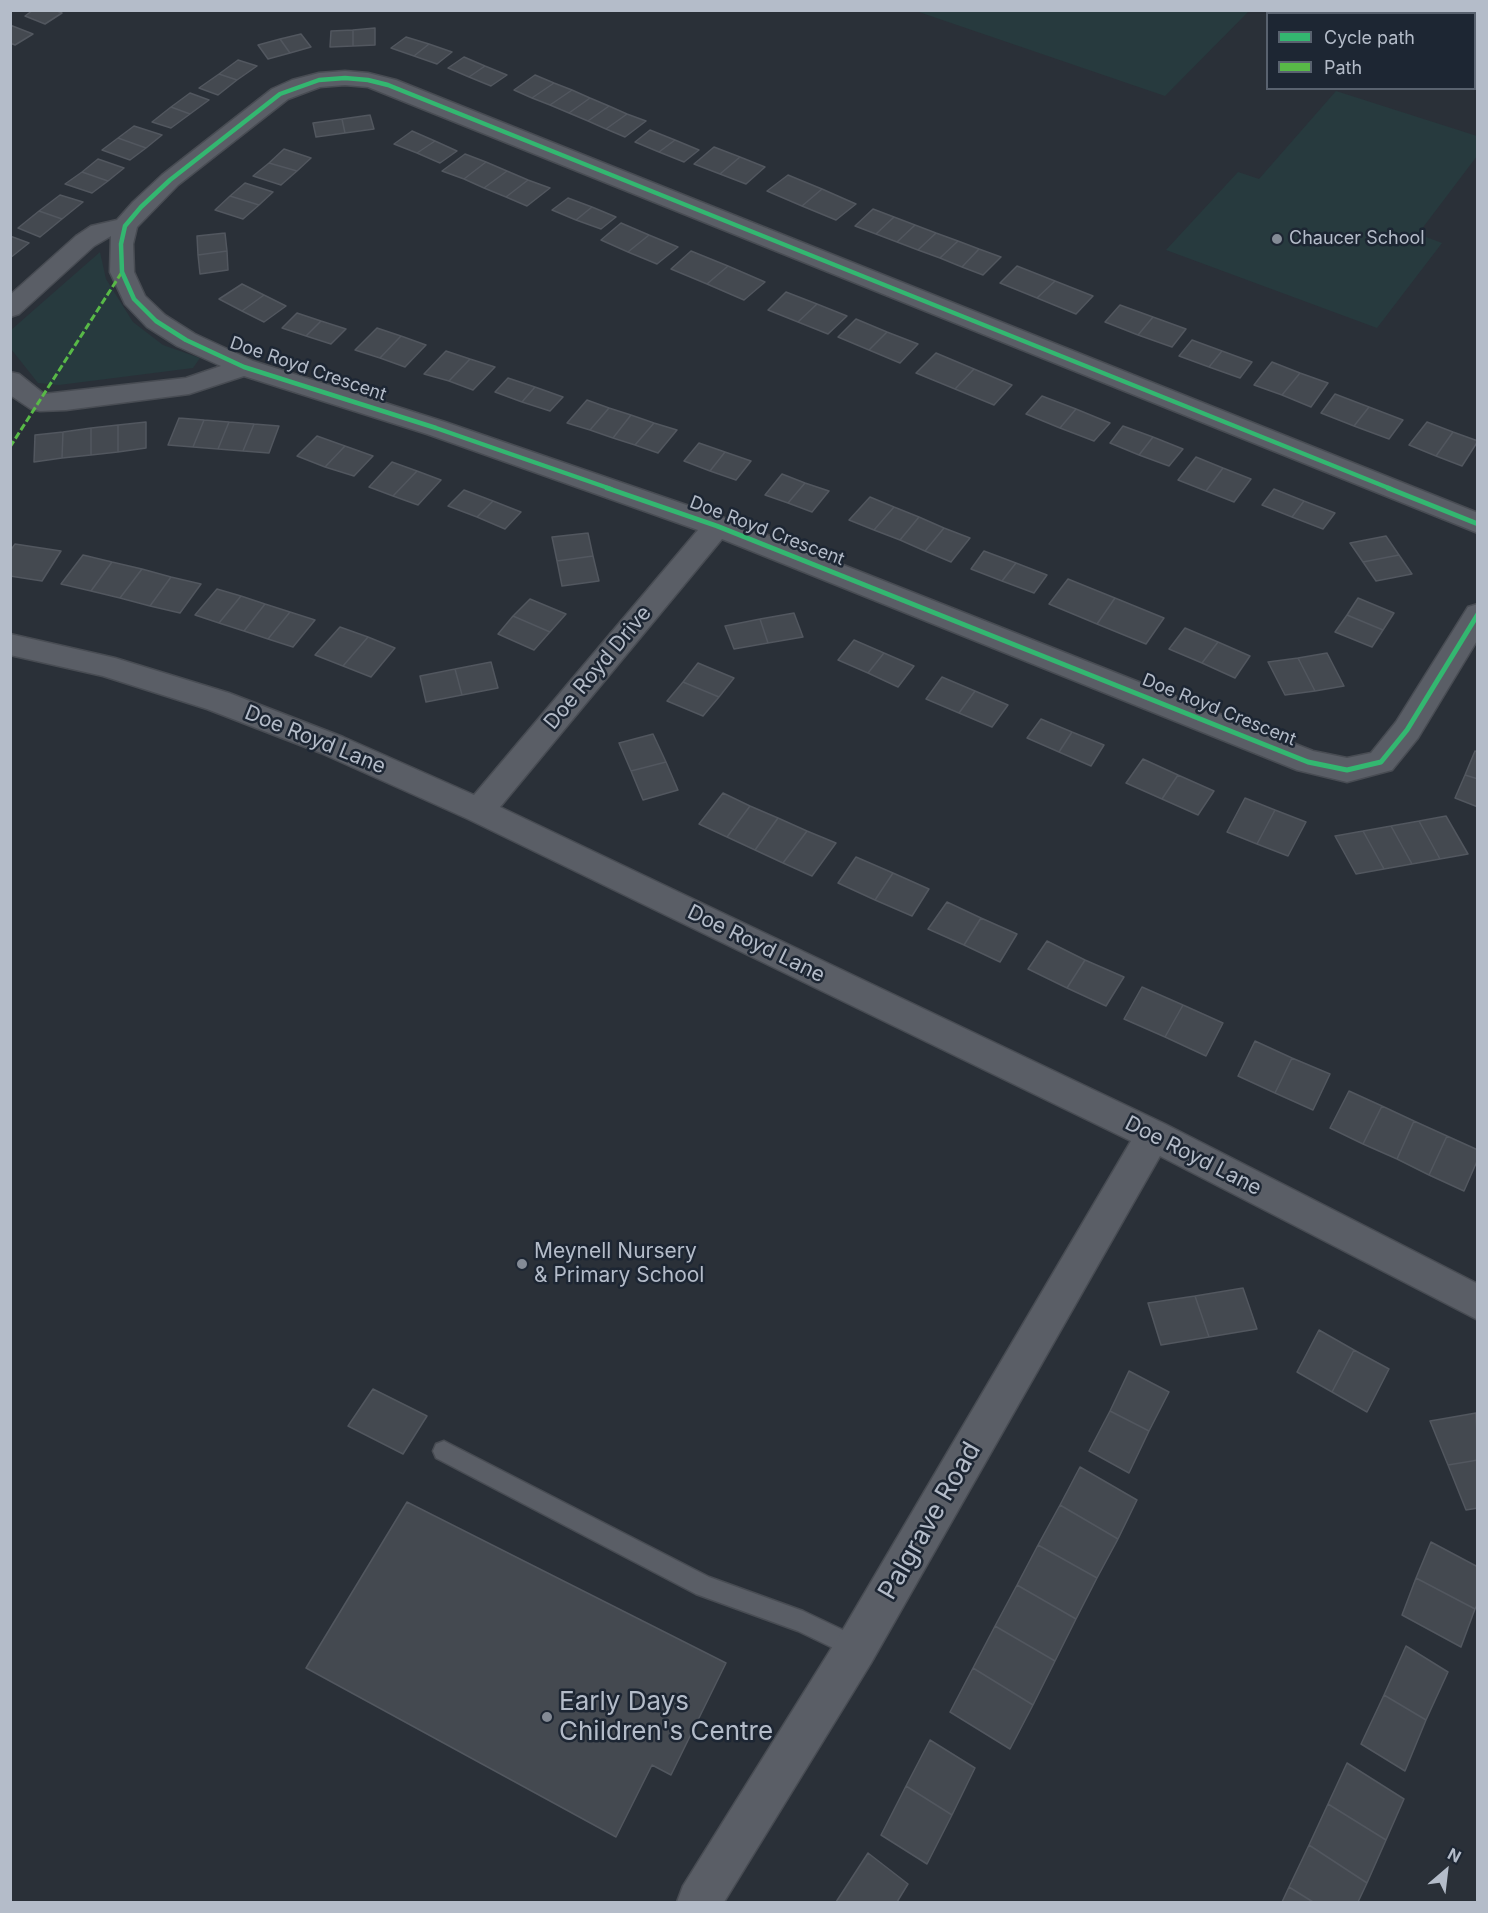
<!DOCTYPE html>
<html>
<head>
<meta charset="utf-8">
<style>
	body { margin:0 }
	#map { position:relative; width:1488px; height:1913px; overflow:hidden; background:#2a3038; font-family:Inter,sans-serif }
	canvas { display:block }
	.frame { position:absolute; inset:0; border:12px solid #b4bcc9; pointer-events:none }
	.legend { position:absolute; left:1266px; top:12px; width:210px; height:78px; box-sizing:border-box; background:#1d2633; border:2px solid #59626f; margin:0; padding:8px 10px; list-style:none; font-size:18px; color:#b4bcc9 }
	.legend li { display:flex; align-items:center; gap:12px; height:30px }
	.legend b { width:30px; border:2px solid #59626f }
	.north { position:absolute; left:1416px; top:1841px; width:60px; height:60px; -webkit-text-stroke:4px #1d2633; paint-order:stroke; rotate:28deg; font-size:16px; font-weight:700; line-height:24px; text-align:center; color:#b4bcc9 }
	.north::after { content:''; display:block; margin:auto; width:21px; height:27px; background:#b4bcc9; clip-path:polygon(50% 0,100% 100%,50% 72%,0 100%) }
</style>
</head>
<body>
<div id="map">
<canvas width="1488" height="1913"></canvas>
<div class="frame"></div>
<ul class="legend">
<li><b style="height:8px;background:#33b770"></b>Cycle path</li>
<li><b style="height:8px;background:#58b947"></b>Path</li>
</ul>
<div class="north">N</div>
</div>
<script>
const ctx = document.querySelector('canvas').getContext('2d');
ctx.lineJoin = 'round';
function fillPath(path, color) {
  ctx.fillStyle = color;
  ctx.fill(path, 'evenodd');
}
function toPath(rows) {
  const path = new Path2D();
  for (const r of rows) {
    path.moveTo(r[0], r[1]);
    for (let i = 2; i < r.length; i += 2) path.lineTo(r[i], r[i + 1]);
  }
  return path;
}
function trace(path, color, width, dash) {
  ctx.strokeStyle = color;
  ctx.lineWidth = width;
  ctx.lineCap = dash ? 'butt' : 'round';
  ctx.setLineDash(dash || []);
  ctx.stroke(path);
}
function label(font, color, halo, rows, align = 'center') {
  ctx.font = font + ' Inter,sans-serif';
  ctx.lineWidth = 5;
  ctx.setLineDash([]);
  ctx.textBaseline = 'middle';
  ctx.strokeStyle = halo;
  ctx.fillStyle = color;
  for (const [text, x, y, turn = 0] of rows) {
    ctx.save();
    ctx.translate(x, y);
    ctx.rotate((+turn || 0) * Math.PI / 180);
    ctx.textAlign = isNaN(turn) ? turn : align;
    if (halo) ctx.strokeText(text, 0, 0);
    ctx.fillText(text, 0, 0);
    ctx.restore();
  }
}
fillPath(toPath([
	[916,11,916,10,1249,11,1165,96],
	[1336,91,1477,136,1477,156,1418,234,1442,243,1377,328,1166,250,1238,172,1259,179],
	[100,252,106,279,133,322,163,345,200,358,193,368,59,385,38,383,11,349,11,330]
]), '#273a3e');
const building = toPath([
	[33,10,55,10,62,13,45,24,25,16,33,10],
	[10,25,33,34,15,45,10,43,10,25],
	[375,28,375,45,353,46,353,30,375,28],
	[353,30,353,46,330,47,331,31,353,30],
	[301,34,311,47,290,53,280,39,301,34],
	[406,37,429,44,414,56,391,48,406,37],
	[280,39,290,53,268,59,258,45,280,39],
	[429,44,452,52,437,64,414,56,429,44],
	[464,57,485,66,469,77,448,68,464,57],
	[238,60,257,66,237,80,219,74,238,60],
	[485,66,507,75,491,86,469,77,485,66],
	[219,74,237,80,218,95,199,88,219,74],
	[535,75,554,83,532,98,514,90,535,75],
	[554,83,572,90,550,105,532,98,554,83],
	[572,90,590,98,569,113,550,105,572,90],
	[190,93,209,100,190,114,171,107,190,93],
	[590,98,609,106,588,121,569,113,590,98],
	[609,106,627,114,606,129,588,121,609,106],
	[171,107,190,114,171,128,152,122,171,107],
	[627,114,646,121,625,137,606,129,627,114],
	[370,115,374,129,345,133,342,119,370,115],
	[342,119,345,133,316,137,313,123,342,119],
	[134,126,162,135,146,148,118,138,134,126],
	[650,130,675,140,659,152,635,142,650,130],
	[412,131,435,141,417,153,394,144,412,131],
	[118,138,146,148,130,160,102,150,118,138],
	[675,140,699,150,684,162,659,152,675,140],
	[435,141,457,151,440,163,417,153,435,141],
	[714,147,740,157,720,174,694,164,714,147],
	[284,149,311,158,297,171,269,163,284,149],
	[465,154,486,162,464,179,442,171,465,154],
	[740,157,765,167,746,184,720,174,740,157],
	[98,159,124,168,108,181,82,172,98,159],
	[486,162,507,171,484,188,464,179,486,162],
	[269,163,297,171,281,185,253,176,269,163],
	[507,171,528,180,506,197,484,188,507,171],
	[82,172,108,181,92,193,65,184,82,172],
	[788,175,822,189,802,206,767,191,788,175],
	[528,180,550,188,527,206,506,197,528,180],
	[245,183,273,192,259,205,230,196,245,183],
	[822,189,856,204,836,220,802,206,822,189],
	[60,195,83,202,62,219,39,211,60,195],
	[230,196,259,205,243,219,215,210,230,196],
	[568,198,592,207,576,220,552,210,568,198],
	[592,207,616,217,601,229,576,220,592,207],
	[873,209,894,217,876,234,855,226,873,209],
	[39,211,62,219,40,237,18,228,39,211],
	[894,217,915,225,897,242,876,234,894,217],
	[621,223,649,235,628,252,601,240,621,223],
	[915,225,936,233,918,250,897,242,915,225],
	[225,233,227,251,198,255,197,236,225,233],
	[936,233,958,241,940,258,918,250,936,233],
	[649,235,678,247,657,264,628,252,649,235],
	[10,236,29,243,10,258,10,236],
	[958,241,979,249,962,267,940,258,958,241],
	[979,249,1001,257,983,275,962,267,979,249],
	[227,251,228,270,200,274,198,255,227,251],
	[691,251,728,266,707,284,671,269,691,251],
	[728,266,765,282,744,300,707,284,728,266],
	[1017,266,1055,281,1037,298,1000,283,1017,266],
	[1055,281,1093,296,1076,314,1037,298,1055,281],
	[242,284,264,295,242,311,219,299,242,284],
	[786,292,817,304,798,322,768,310,786,292],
	[264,295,286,306,264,322,242,311,264,295],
	[817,304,847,316,828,334,798,322,817,304],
	[1120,305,1153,317,1138,335,1105,322,1120,305],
	[297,313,321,321,306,336,282,328,297,313],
	[1153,317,1186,329,1172,347,1138,335,1153,317],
	[856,319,887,332,869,350,838,337,856,319],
	[321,321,346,329,331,344,306,336,321,321],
	[377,328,401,336,380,358,355,350,377,328],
	[887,332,918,344,900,363,869,350,887,332],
	[401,336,426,345,405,367,380,358,401,336],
	[1192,340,1222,351,1209,367,1179,356,1192,340],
	[446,351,470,359,449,381,424,374,446,351],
	[1222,351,1252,362,1240,378,1209,367,1222,351],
	[936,353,974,369,955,389,916,373,936,353],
	[470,359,495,367,473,390,449,381,470,359],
	[1272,362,1300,373,1282,395,1254,385,1272,362],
	[974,369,1012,385,994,405,955,389,974,369],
	[1300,373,1328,383,1311,407,1282,395,1300,373],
	[508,378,535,387,522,402,495,392,508,378],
	[535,387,563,397,550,411,522,402,535,387],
	[1335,394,1369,407,1354,426,1321,413,1335,394],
	[1042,396,1076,409,1060,428,1026,414,1042,396],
	[587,400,609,408,590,430,567,423,587,400],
	[1369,407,1403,420,1389,439,1354,426,1369,407],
	[609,408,631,415,613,438,590,430,609,408],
	[1076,409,1110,423,1094,441,1060,428,1076,409],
	[631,415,654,423,635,445,613,438,631,415],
	[179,418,204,420,193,447,168,445,179,418],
	[204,420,229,422,218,449,193,447,204,420],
	[146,422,146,448,118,452,118,425,146,422],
	[229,422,254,424,243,451,218,449,229,422],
	[1427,422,1453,432,1436,456,1409,445,1427,422],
	[654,423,677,430,658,453,635,445,654,423],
	[254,424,279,426,269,453,243,451,254,424],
	[118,425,118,452,91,455,91,428,118,425],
	[1123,426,1153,437,1139,455,1110,443,1123,426],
	[91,428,91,455,62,458,63,432,91,428],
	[63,432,62,458,34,462,35,435,63,432],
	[1453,432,1478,441,1462,466,1436,456,1453,432],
	[317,436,345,446,325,467,297,456,317,436],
	[1153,437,1183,449,1169,466,1139,455,1153,437],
	[699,443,725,452,710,471,684,461,699,443],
	[345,446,373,456,354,476,325,467,345,446],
	[725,452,751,461,736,480,710,471,725,452],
	[1196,457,1223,468,1206,491,1178,480,1196,457],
	[392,462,417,471,393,496,369,487,392,462],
	[1223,468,1251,479,1234,502,1206,491,1223,468],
	[417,471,441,480,418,505,393,496,417,471],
	[782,474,805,483,788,503,765,495,782,474],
	[805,483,829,491,812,512,788,503,805,483],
	[1274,489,1304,501,1292,517,1262,505,1274,489],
	[464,490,493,501,477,517,448,506,464,490],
	[870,497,894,507,874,530,849,520,870,497],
	[493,501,521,512,505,529,477,517,493,501],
	[1304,501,1335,513,1323,529,1292,517,1304,501],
	[894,507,919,517,900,540,874,530,894,507],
	[919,517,944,528,925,551,900,540,919,517],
	[944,528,970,538,951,562,925,551,944,528],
	[588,533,593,556,557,561,552,537,588,533],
	[1386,536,1399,555,1363,562,1350,543,1386,536],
	[15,544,61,551,42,581,10,576,10,551,15,544],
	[984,551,1016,563,1002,581,971,569,984,551],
	[83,555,112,562,91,591,61,584,83,555],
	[1399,555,1412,574,1376,581,1363,562,1399,555],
	[593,556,599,581,562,586,557,561,593,556],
	[112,562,142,569,120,598,91,591,112,562],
	[1016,563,1047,575,1034,593,1002,581,1016,563],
	[142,569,171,577,150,606,120,598,142,569],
	[171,577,201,584,180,613,150,606,171,577],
	[1068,579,1115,598,1097,624,1049,604,1068,579],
	[217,589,241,596,219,623,195,615,217,589],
	[241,596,265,604,244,631,219,623,241,596],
	[1115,598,1164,618,1146,644,1097,624,1115,598],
	[1358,598,1394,613,1383,630,1347,615,1358,598],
	[530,599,566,614,550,632,513,616,530,599],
	[265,604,290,612,268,639,244,631,265,604],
	[290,612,315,620,293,647,268,639,290,612],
	[794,613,803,637,768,643,760,619,794,613],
	[1347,615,1383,630,1372,647,1335,632,1347,615],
	[513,616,550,632,534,650,498,634,513,616],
	[760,619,768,643,734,649,725,626,760,619],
	[340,627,368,637,343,666,315,655,340,627],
	[1185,628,1218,642,1202,663,1169,649,1185,628],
	[368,637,395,648,371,677,343,666,368,637],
	[854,640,884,653,868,673,838,660,854,640],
	[1218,642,1250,656,1235,678,1202,663,1218,642],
	[884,653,914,666,898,687,868,673,884,653],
	[1327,653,1344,686,1315,691,1298,658,1327,653],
	[1298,658,1315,691,1285,695,1268,662,1298,658],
	[491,662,498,688,462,695,455,669,491,662],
	[698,663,734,678,719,697,683,682,698,663],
	[455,669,462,695,426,702,420,676,455,669],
	[942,677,975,691,959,713,926,699,942,677],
	[683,682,719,697,703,716,667,701,683,682],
	[975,691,1008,705,992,727,959,713,975,691],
	[1041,719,1072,732,1059,752,1027,738,1041,719],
	[1072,732,1104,745,1091,766,1059,752,1072,732],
	[653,734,666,762,631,771,619,743,653,734],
	[1475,751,1478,752,1478,779,1465,775,1475,751],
	[1143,759,1178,775,1162,799,1126,783,1143,759],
	[666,762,678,790,643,800,631,771,666,762],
	[1178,775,1214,791,1198,815,1162,799,1178,775],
	[1465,775,1478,779,1478,807,1455,798,1465,775],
	[723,793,750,806,727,837,699,824,723,793],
	[1245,798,1275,810,1257,844,1227,832,1245,798],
	[750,806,778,818,755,850,727,837,750,806],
	[1275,810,1306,822,1288,856,1257,844,1275,810],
	[1446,816,1468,854,1440,859,1419,821,1446,816],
	[778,818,807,831,783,863,755,850,778,818],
	[1419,821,1440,859,1412,864,1391,826,1419,821],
	[1391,826,1412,864,1384,869,1363,831,1391,826],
	[807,831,836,843,812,876,783,863,807,831],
	[1363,831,1384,869,1356,874,1335,836,1363,831],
	[856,857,893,873,875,900,838,883,856,857],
	[893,873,929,889,912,916,875,900,893,873],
	[947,902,981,918,964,945,928,929,947,902],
	[981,918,1017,934,1000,962,964,945,981,918],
	[1047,941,1085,960,1067,988,1028,969,1047,941],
	[1085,960,1124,977,1106,1006,1067,988,1085,960],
	[1142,987,1183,1005,1165,1037,1124,1019,1142,987],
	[1183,1005,1223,1023,1206,1056,1165,1037,1183,1005],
	[1255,1041,1292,1058,1275,1093,1238,1076,1255,1041],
	[1292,1058,1330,1074,1313,1110,1275,1093,1292,1058],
	[1349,1091,1382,1106,1363,1144,1330,1128,1349,1091],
	[1382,1106,1414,1121,1397,1159,1363,1144,1382,1106],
	[1414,1121,1447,1136,1429,1175,1397,1159,1414,1121],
	[1447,1136,1478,1150,1478,1159,1464,1191,1429,1175,1447,1136],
	[1243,1288,1257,1329,1209,1337,1195,1296,1243,1288],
	[1195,1296,1209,1337,1161,1345,1148,1303,1195,1296],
	[1319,1330,1354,1350,1332,1392,1297,1372,1319,1330],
	[1354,1350,1389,1369,1367,1412,1332,1392,1354,1350],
	[1129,1371,1169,1392,1149,1431,1110,1411,1129,1371],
	[373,1389,427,1416,403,1454,348,1426,373,1389],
	[1110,1411,1149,1431,1129,1473,1089,1451,1110,1411],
	[1476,1413,1478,1460,1448,1465,1430,1421,1476,1413],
	[1478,1460,1478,1508,1466,1510,1448,1465,1478,1460],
	[1080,1467,1137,1500,1118,1539,1060,1505,1080,1467],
	[407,1502,726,1663,671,1775,652,1765,616,1837,306,1668,407,1502],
	[1060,1505,1118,1539,1097,1578,1038,1545,1060,1505],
	[1431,1542,1478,1567,1478,1603,1475,1609,1416,1578,1431,1542],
	[1038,1545,1097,1578,1076,1619,1017,1585,1038,1545],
	[1416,1578,1475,1609,1461,1647,1402,1615,1416,1578],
	[1017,1585,1076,1619,1055,1661,995,1626,1017,1585],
	[995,1626,1055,1661,1033,1705,973,1668,995,1626],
	[1406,1646,1448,1672,1426,1720,1384,1695,1406,1646],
	[973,1668,1033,1705,1010,1749,950,1712,973,1668],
	[1384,1695,1426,1720,1405,1771,1361,1744,1384,1695],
	[930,1740,975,1768,952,1815,906,1786,930,1740],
	[1347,1763,1404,1799,1386,1840,1328,1804,1347,1763],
	[906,1786,952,1815,927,1864,881,1835,906,1786],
	[1328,1804,1386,1840,1367,1883,1309,1845,1328,1804],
	[1309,1845,1367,1883,1358,1902,1313,1902,1289,1887,1309,1845],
	[868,1853,908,1884,897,1902,836,1902,868,1853],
	[1289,1887,1313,1902,1282,1902,1289,1887]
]);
fillPath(building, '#444950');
trace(building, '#52575f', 1.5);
const lane = toPath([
	[444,1441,709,1577,803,1611,864,1640,867,1648,864,1656,856,1659,798,1631,696,1594,436,1458,433,1451,436,1444,444,1441]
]);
const street = toPath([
	[345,71,368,73,396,80,1478,513,1478,533,368,87,345,85,320,87,288,99,178,185,137,227,133,244,134,272,145,296,165,315,195,334,253,361,445,422,727,519,1313,751,1347,758,1371,753,1396,722,1468,607,1478,604,1478,639,1418,738,1392,770,1347,782,1297,770,722,539,500,807,1165,1124,1478,1284,1478,1320,1160,1156,871,1663,724,1902,677,1902,683,1886,841,1633,1131,1141,468,819,321,753,207,709,103,676,10,655,10,634,115,658,229,693,343,737,474,795,698,530,427,434,244,376,189,394,66,410,40,411,31,409,10,395,10,372,19,374,44,394,186,378,221,366,177,346,147,327,125,304,110,272,111,236,94,246,19,314,10,317,10,295,76,236,91,226,117,220,133,202,162,175,272,89,292,80,319,73,345,71]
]);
trace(lane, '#484c53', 3);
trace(street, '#484c53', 3);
fillPath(lane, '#5a5e66');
fillPath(street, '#5a5e66');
trace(toPath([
	[10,447,122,272]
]), '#58b947', 3, [7, 3]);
trace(toPath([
	[611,489,436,428,244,367,186,340,156,321,134,299,122,272,121,244,125,226,141,207,170,180,280,94,319,80,345,78,368,80,388,85,1391,489]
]), '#33b770', 4.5);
trace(toPath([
	[607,488,717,526,1308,762,1347,770,1381,762,1407,730,1478,614],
	[1388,488,1478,524]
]), '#33b770', 5);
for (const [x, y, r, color] of [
	[1277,239,6,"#848b96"],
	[522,1264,6,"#848b96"],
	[547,1717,6,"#848b96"]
]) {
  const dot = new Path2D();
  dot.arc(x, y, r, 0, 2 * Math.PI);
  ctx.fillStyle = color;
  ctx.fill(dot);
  trace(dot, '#1d2633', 2);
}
label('18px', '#b4bcc9', '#1d2633', [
	["Chaucer School",1289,239]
], 'left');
label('18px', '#b4bcc9', '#1d2633', [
	["Doe Royd Crescent",308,369,19],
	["Doe Royd Crescent",767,531,21],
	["Doe Royd Crescent",1219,710,22]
]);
label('21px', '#b4bcc9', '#1d2633', [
	["Doe Royd Drive",598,668,-50],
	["Doe Royd Lane",315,740,22],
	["Doe Royd Lane",756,944,26],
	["Doe Royd Lane",1193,1156,27]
]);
label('21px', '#b4bcc9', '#1d2633', [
	["Meynell Nursery",534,1252],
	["& Primary School",534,1276]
], 'left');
label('26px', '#b4bcc9', '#1d2633', [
	["Palgrave Road",930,1521,-60]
]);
label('26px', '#b4bcc9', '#1d2633', [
	["Early Days",559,1702],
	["Children's Centre",559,1732]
], 'left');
</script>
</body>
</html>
